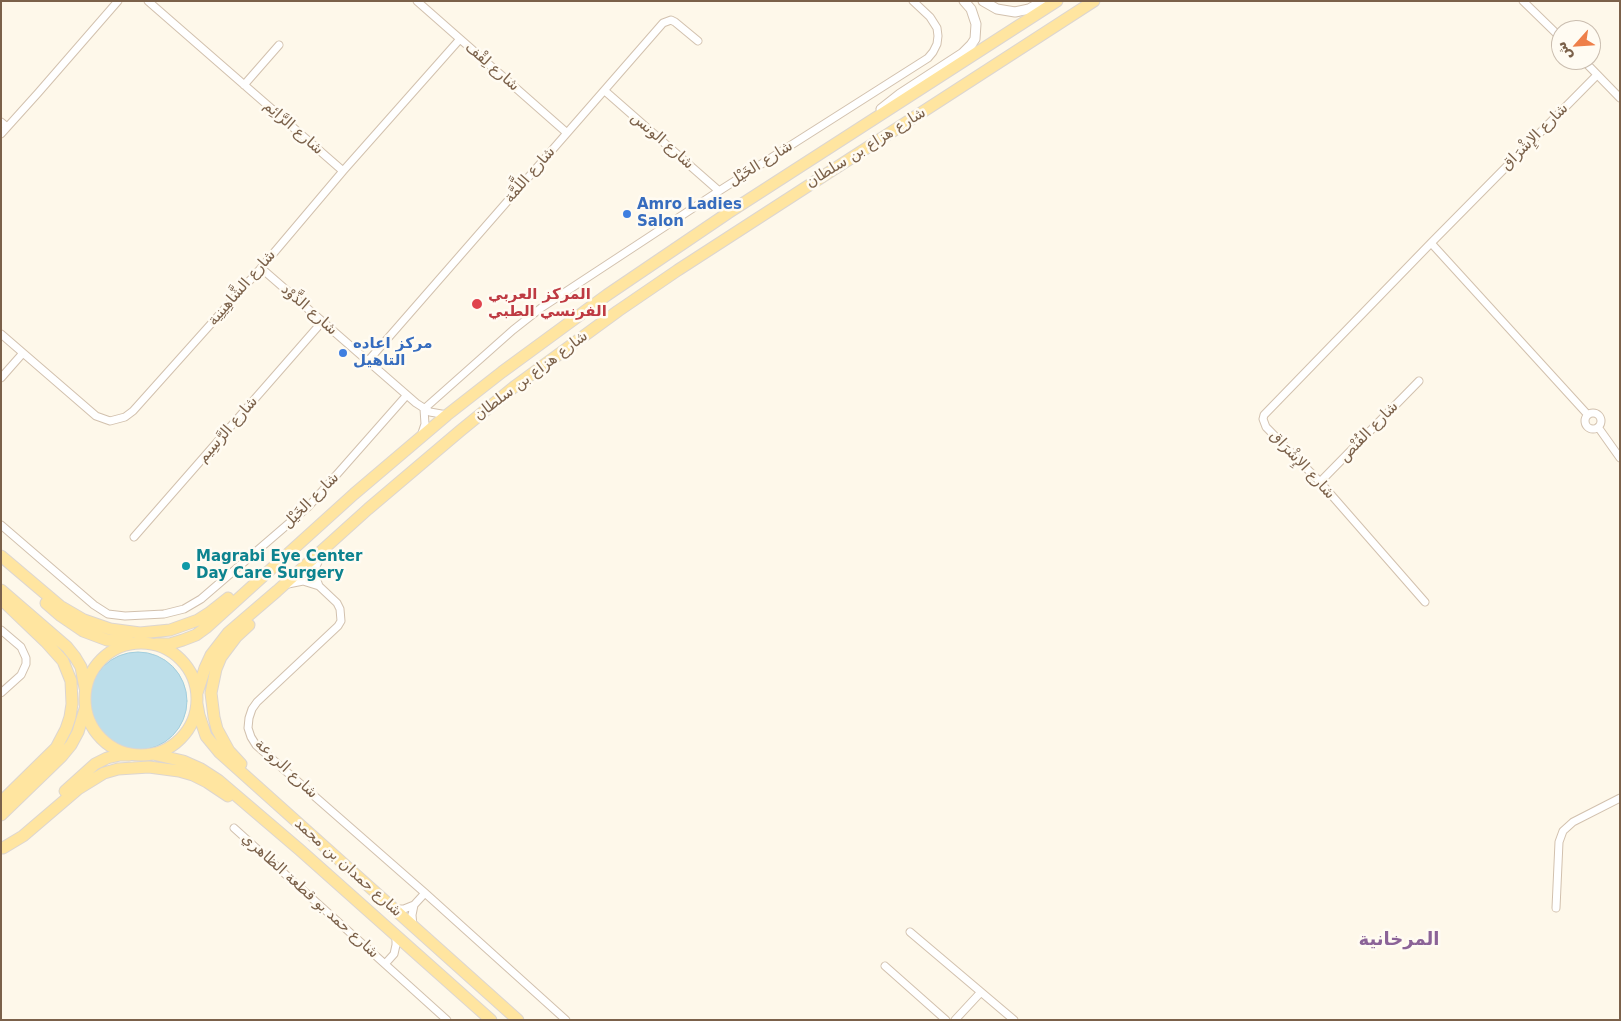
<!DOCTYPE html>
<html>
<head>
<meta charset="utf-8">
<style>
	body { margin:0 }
	#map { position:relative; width:1621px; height:1021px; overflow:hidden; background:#fef8ea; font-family:"DejaVu Sans","Noto Sans Arabic",sans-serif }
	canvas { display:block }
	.frame { position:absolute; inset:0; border:2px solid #7b614a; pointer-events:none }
	.north { position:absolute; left:1551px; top:20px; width:50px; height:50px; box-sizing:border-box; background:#fffbf2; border:1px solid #cabdaf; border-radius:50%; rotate:244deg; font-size:14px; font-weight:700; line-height:20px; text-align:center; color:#7b614a }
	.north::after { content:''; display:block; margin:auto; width:18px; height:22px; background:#ee7f49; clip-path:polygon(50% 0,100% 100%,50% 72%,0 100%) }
</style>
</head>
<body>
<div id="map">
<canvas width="1621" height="1021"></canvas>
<div class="frame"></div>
<div class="north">ش</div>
</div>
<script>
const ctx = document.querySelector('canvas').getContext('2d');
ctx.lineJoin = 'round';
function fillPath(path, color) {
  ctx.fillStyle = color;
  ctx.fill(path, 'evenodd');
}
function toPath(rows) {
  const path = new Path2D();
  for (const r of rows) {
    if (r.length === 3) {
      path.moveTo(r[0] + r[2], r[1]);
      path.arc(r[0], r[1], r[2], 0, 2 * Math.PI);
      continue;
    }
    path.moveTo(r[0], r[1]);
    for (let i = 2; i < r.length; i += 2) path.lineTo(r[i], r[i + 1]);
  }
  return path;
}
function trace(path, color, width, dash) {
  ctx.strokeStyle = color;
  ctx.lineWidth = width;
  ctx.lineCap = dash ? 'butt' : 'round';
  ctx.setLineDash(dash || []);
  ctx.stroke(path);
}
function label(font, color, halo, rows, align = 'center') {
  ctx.font = font + ' "DejaVu Sans","Noto Sans Arabic",sans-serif';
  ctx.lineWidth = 5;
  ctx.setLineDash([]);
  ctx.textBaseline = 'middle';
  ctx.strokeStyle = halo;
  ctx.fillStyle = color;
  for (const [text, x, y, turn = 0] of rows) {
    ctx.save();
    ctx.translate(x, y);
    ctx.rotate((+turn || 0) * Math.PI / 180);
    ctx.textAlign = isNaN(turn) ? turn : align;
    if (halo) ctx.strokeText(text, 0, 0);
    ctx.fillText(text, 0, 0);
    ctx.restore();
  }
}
const water = toPath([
	[138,701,49]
]);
fillPath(water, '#bcdeea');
trace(water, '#a2cddc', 1);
const minor = toPath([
	[148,1,343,171],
	[417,1,567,133],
	[1523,1,1561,38],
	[1583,60,1620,98],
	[244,85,279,45],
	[605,91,719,191],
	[1,122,7,127],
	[1,134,38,93,118,1],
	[1431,243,1588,415],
	[261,268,416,403,430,412,447,415],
	[1,334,96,416,110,421,125,417,133,411,261,268,343,171,460,39],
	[368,361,663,23,671,20,675,22,698,41],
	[1,378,23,353],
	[424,409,513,330,541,308,719,191,928,58,933,52,937,44,938,36,937,28,930,17,913,1],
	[1593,421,8],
	[1598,427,1620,458],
	[421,436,425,424,424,409],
	[1320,482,1419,381],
	[1,525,94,605,108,614,125,616,164,614,184,609,201,599,309,506,406,396],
	[134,537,322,322],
	[288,584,303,581,319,586,337,603,340,609,341,621,338,626,257,702,252,709,249,718,248,728,251,737,256,745,425,893,566,1020],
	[319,586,315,575,315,569,321,555],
	[1425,602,1320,482,1266,427,1263,419,1264,415,1431,243,1597,75],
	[1,630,21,647,26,658,26,664,21,675,1,693],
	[234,828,447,1020],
	[1556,908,1559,842,1563,831,1573,822,1620,798],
	[394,909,404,909,414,905,425,893],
	[413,926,412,915,414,905],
	[910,932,1014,1020],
	[385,964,394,954,396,945,396,936],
	[885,966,946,1020],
	[955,1020,981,992]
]);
const tertiary = toPath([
	[983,1,997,9,1015,12,1029,9,1043,1],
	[881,109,900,94,963,53,971,45,975,39,976,24,971,9,964,1]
]);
const primary = toPath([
	[1,556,60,606,84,620,110,629,140,633,170,630,198,620,209,613,228,598],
	[1,590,67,647,75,657,81,667,85,688],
	[1,599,46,642,63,661,71,681,72,704,70,717,66,729,56,748,1,802],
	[46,603,61,616,83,631,107,640,129,642],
	[141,699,56],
	[156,644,170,644,183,640,196,635,207,627,354,494,447,415,502,372,607,295,728,213,1057,1],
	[197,693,205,668,211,655,228,633,277,591,368,509,460,431,514,387,618,311,678,270,1094,1],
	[197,704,199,715,206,736,220,753,518,1020],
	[153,754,183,761,201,769,218,780,300,850,491,1020],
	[241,764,229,751,217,729,214,717,211,693,216,669,221,657,236,637,249,625],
	[65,791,95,764,107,758,120,755,129,755],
	[1,815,62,756,71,745,78,732,85,709],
	[3,848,23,836,78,789,104,773,118,769,149,767,179,771,193,775,207,782,228,796]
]);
trace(minor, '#d2c1ae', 9);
trace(tertiary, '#d2c1ae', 11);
trace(primary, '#ddd6d0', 13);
trace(minor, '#fff', 7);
trace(tertiary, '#fff', 9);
trace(primary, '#ffe5a0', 11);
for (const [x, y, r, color] of [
	[627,214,5,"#3f7fe0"],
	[477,304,6,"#e0444e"],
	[343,353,5,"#3f7fe0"],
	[186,566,5,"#0f9aa8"]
]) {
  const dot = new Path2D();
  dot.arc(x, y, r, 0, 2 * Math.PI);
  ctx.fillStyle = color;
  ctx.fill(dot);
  trace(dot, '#fffbf2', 2);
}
label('15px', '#7b614a', '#fffbf2', [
	["شارع لِقْف",492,67,41],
	["شارع الرَّائِم",293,128,41],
	["شارع الإِشْرَاق",1535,137,-45],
	["شارع الونس",662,141,41],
	["شارع هزاع بن سلطان",866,148,-32],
	["شارع الخَيْل",761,164,-32],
	["شارع اللَّمَّة",530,175,-49],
	["شارع الشَّاهِينِية",242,288,-49],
	["شارع الذَّوْد",309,310,41],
	["شارع هزاع بن سلطان",531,376,-37],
	["شارع الرَّسِيم",228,430,-49],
	["شارع الفُنْص",1369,432,-46],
	["شارع الإِشْرَاق",1302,465,47],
	["شارع الخَيْل",311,501,-45],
	["شارع الروعة",286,769,43],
	["شارع حمدان بن محمد",348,868,42],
	["شارع حمد بو قطعة الظاهري",310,896,42]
]);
label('bold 15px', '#366cbe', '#fffbf2', [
	["Amro Ladies",637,205],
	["Salon",637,222],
	["مركز اعاده",353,344],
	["التاهيل",353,361]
], 'left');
label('bold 15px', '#be3a42', '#fffbf2', [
	["المركز العربي",488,295],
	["الفرنسي الطبي",488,312]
], 'left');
label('bold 15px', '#0d838f', '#fffbf2', [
	["Magrabi Eye Center",196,557],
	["Day Care Surgery",196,574]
], 'left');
label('bold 18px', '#8b6397', '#fffbf2', [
	["المرخانية",1399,940]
]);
</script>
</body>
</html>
